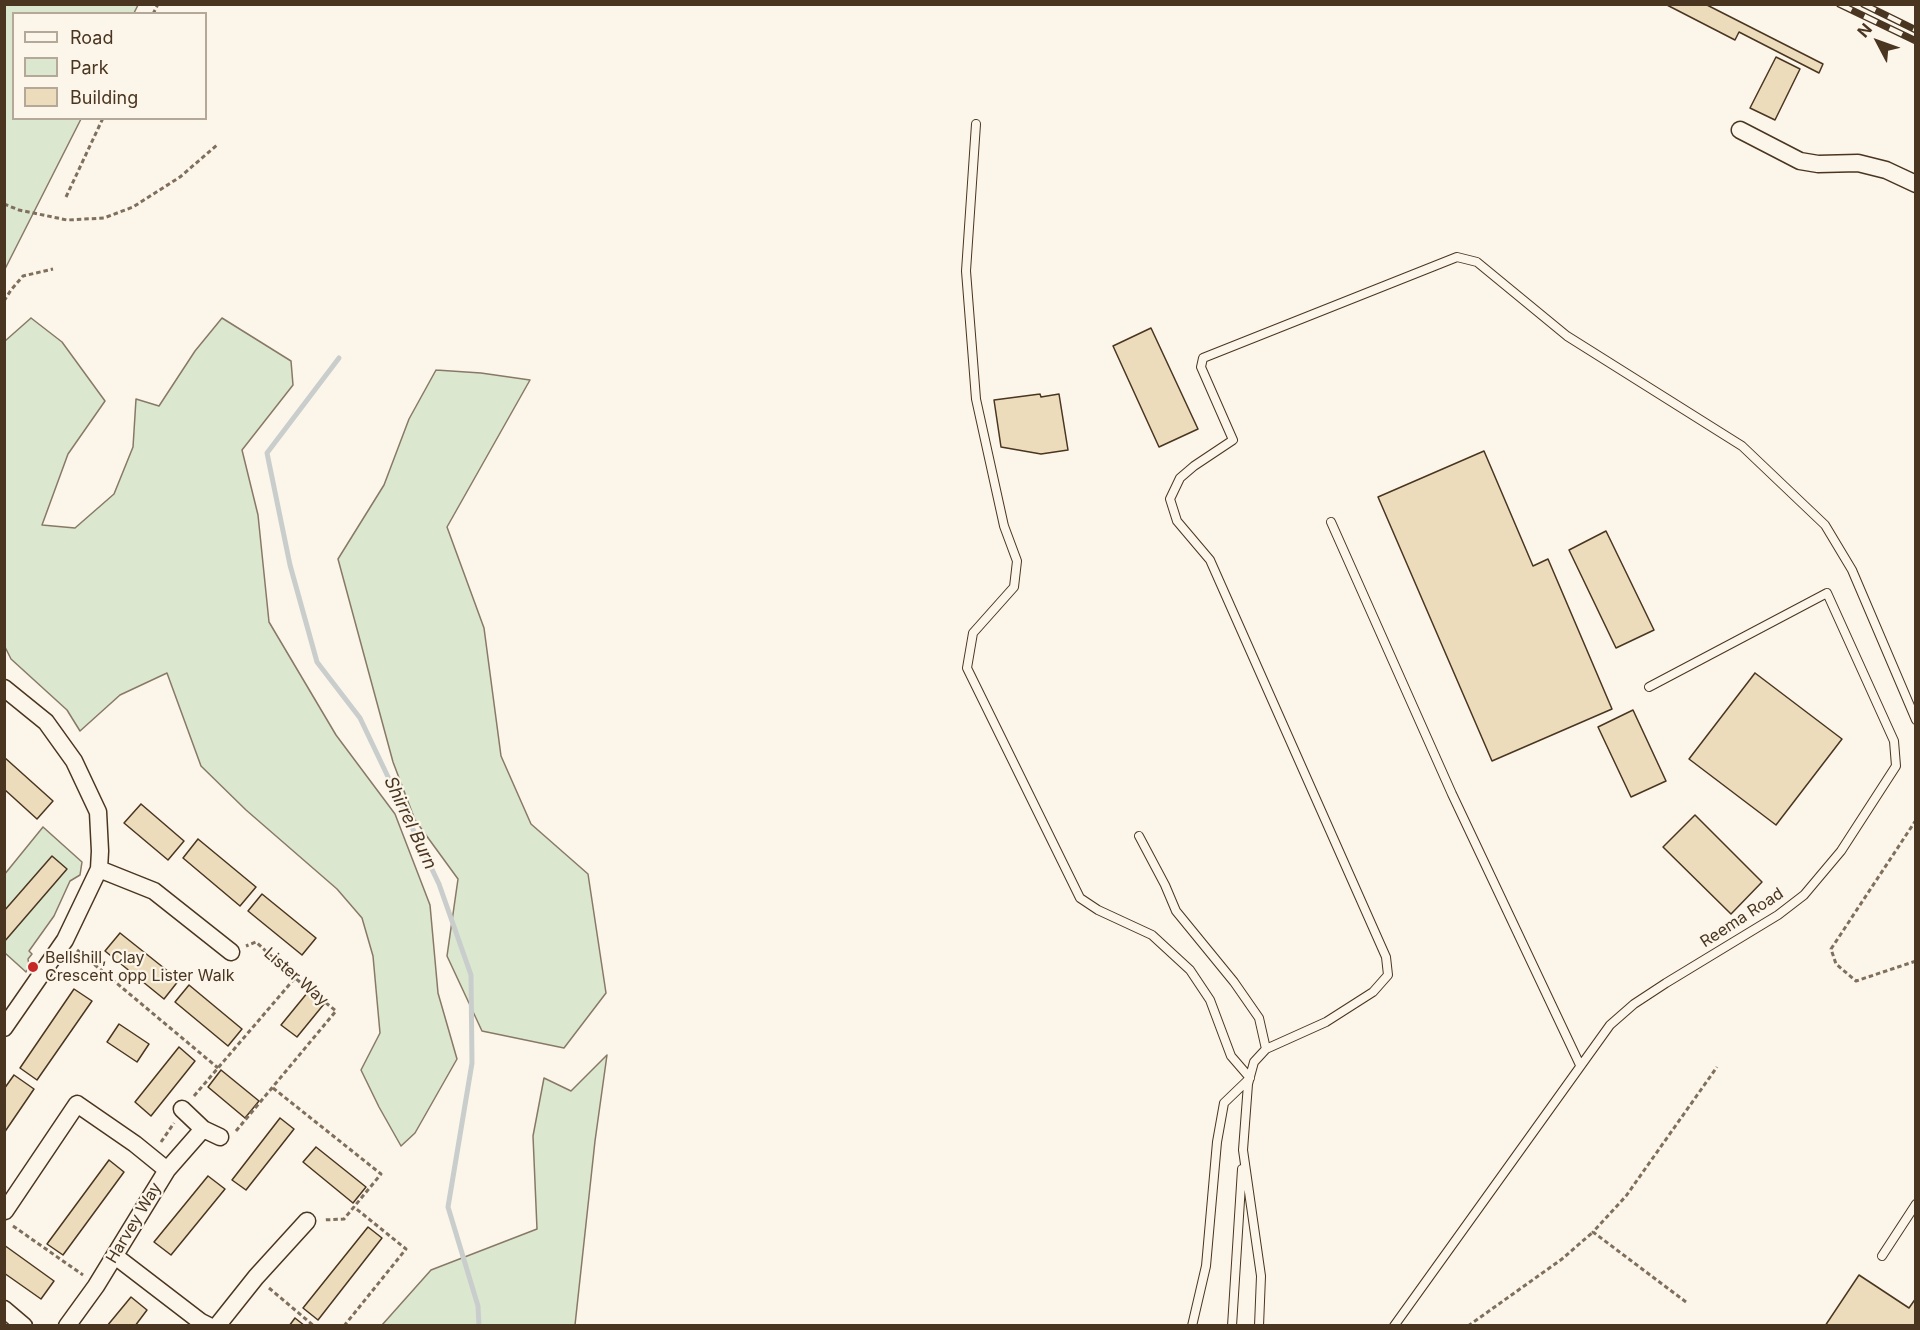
<!DOCTYPE html>
<html>
<head>
<meta charset="utf-8">
<style>
	body { margin:0 }
	#map { position:relative; width:1920px; height:1330px; overflow:hidden; background:#fbf6e9; font-family:Inter,sans-serif }
	canvas { display:block }
	.frame { position:absolute; inset:0; border:6px solid #4a3520; pointer-events:none }
	.legend { position:absolute; left:12px; top:12px; width:195px; height:108px; box-sizing:border-box; background:#fbf6e9; border:2px solid #b4a999; margin:0; padding:8px 10px; list-style:none; font-size:18px; color:#4a3520 }
	.legend li { display:flex; align-items:center; gap:12px; height:30px }
	.legend b { width:30px; border:2px solid #b4a999 }
	.north { position:absolute; left:1848px; top:12px; width:60px; height:60px; -webkit-text-stroke:4px #fbf6e9; paint-order:stroke; rotate:311deg; font-size:16px; font-weight:700; line-height:24px; text-align:center; color:#4a3520 }
	.north::after { content:''; display:block; margin:auto; width:21px; height:27px; background:#4a3520; clip-path:polygon(50% 0,100% 100%,50% 72%,0 100%) }
</style>
</head>
<body>
<div id="map">
<canvas width="1920" height="1330"></canvas>
<div class="frame"></div>
<ul class="legend">
<li><b style="height:8px;background:#fbf6e9"></b>Road</li>
<li><b style="height:16px;background:#dce7d0"></b>Park</li>
<li><b style="height:16px;background:#ecdcbc"></b>Building</li>
</ul>
<div class="north">N</div>
</div>
<script>
const ctx = document.querySelector('canvas').getContext('2d');
ctx.lineJoin = 'round';
function fillPath(path, color) {
  ctx.fillStyle = color;
  ctx.fill(path, 'evenodd');
}
function toPath(rows) {
  const path = new Path2D();
  for (const r of rows) {
    path.moveTo(r[0], r[1]);
    for (let i = 2; i < r.length; i += 2) path.lineTo(r[i], r[i + 1]);
  }
  return path;
}
function trace(path, color, width, dash) {
  ctx.strokeStyle = color;
  ctx.lineWidth = width;
  ctx.lineCap = dash ? 'butt' : 'round';
  ctx.setLineDash(dash || []);
  ctx.stroke(path);
}
function label(font, color, halo, rows, align = 'center') {
  ctx.font = font + ' Inter,sans-serif';
  ctx.lineWidth = 4.5;
  ctx.setLineDash([]);
  ctx.textBaseline = 'middle';
  ctx.strokeStyle = halo;
  ctx.fillStyle = color;
  for (const [text, x, y, turn = 0] of rows) {
    ctx.save();
    ctx.translate(x, y);
    ctx.rotate((+turn || 0) * Math.PI / 180);
    ctx.textAlign = isNaN(turn) ? turn : align;
    if (halo) ctx.strokeText(text, 0, 0);
    ctx.fillText(text, 0, 0);
    ctx.restore();
  }
}
const green = toPath([
	[5,4,138,5,134,13,14,14,14,118,81,119,5,269,5,4],
	[31,318,62,342,105,401,68,454,42,525,75,528,114,494,133,447,136,399,159,406,195,351,222,318,291,361,293,385,242,450,258,515,269,622,336,735,395,814,430,905,438,993,457,1059,415,1133,401,1146,379,1107,361,1070,380,1033,373,956,362,918,337,889,246,810,201,766,167,673,120,695,80,731,67,710,11,659,5,647,5,341,31,318],
	[436,370,481,373,530,380,447,527,484,628,501,756,531,824,588,874,606,993,564,1048,482,1031,447,956,458,879,415,820,393,762,338,559,384,485,409,419,436,370],
	[43,827,82,862,80,875,70,881,54,916,29,951,32,954,28,959,29,966,26,972,5,953,4,875,43,827],
	[607,1055,595,1141,575,1325,382,1325,431,1270,537,1229,533,1136,544,1078,571,1091,607,1055]
]);
fillPath(green, '#dce7d0');
trace(green, '#887966', 1.5);
trace(toPath([
	[339,358,267,453,290,565,317,662,360,718,439,884,471,975,472,1063,448,1207,478,1306,479,1326]
]), '#c9cecd', 5);
const building = toPath([
	[1665,4,1705,4,1823,64,1819,73,1739,32,1735,40,1665,4],
	[1776,57,1800,69,1775,120,1750,108,1776,57],
	[1151,328,1198,429,1159,447,1113,346,1151,328],
	[1040,394,1041,397,1059,394,1068,450,1041,454,1001,447,994,400,1040,394],
	[1484,451,1533,566,1548,559,1612,709,1492,761,1378,497,1484,451],
	[1606,531,1654,630,1616,648,1569,550,1606,531],
	[1755,673,1842,739,1776,825,1689,759,1755,673],
	[1633,710,1666,781,1631,797,1598,727,1633,710],
	[4,757,53,801,37,819,4,789,4,757],
	[141,804,184,841,168,860,124,823,141,804],
	[1695,815,1762,882,1731,914,1663,847,1695,815],
	[198,839,256,887,240,906,183,858,198,839],
	[52,856,67,869,4,942,4,911,52,856],
	[262,894,316,938,302,955,248,911,262,894],
	[120,933,179,980,164,999,105,951,120,933],
	[189,985,242,1029,228,1046,175,1002,189,985],
	[74,989,92,1001,37,1080,20,1068,74,989],
	[308,992,324,1004,297,1037,281,1025,308,992],
	[119,1024,149,1044,137,1062,107,1042,119,1024],
	[179,1047,195,1061,151,1116,135,1102,179,1047],
	[221,1070,259,1101,245,1118,208,1087,221,1070],
	[14,1075,34,1089,4,1133,4,1089,14,1075],
	[280,1118,294,1129,246,1190,232,1180,280,1118],
	[316,1147,366,1187,353,1203,303,1162,316,1147],
	[109,1160,124,1172,63,1255,47,1244,109,1160],
	[208,1176,225,1189,171,1255,154,1242,208,1176],
	[368,1227,382,1238,318,1320,303,1308,368,1227],
	[4,1245,54,1281,41,1299,4,1273,4,1245],
	[1859,1275,1909,1308,1916,1298,1916,1326,1825,1326,1859,1275],
	[131,1297,147,1310,135,1326,107,1326,131,1297],
	[295,1318,305,1326,289,1326,295,1318]
]);
fillPath(building, '#ecdcbc');
trace(building, '#4a3520', 1.5);
const lane = toPath([
	[976,124,966,271,976,399,1004,526,1017,561,1014,587,973,633,967,668,1080,898,1098,910,1152,935,1190,970,1210,1000,1231,1056,1250,1078],
	[1331,522,1452,794,1580,1065],
	[1139,836,1165,885,1176,911,1234,982,1259,1018,1266,1049],
	[1882,1256,1916,1204],
	[1192,1326,1206,1266,1217,1142,1224,1103,1249,1079],
	[1232,1326,1242,1169],
	[1259,1326,1261,1276,1243,1150,1248,1084,1254,1062,1266,1049,1326,1022,1373,992,1388,975,1386,957,1210,560,1177,521,1170,499,1180,478,1194,466,1233,440,1201,367,1203,358,1457,257,1477,262,1567,336,1742,446,1825,525,1852,570,1916,720],
	[1394,1326,1610,1025,1634,1004,1666,983,1778,915,1804,895,1841,851,1896,766,1894,741,1827,593,1649,687]
]);
const street = toPath([
	[1740,130,1800,161,1818,164,1858,163,1886,170,1916,184],
	[4,688,46,722,74,761,98,812,100,851,99,869,65,940,4,1028],
	[99,869,154,891,231,952],
	[182,1109,203,1129,220,1137],
	[167,1170,203,1129],
	[5,1211,77,1104,135,1144,167,1170,96,1286,67,1326],
	[115,1256,201,1322,209,1326],
	[4,1309,24,1326],
	[217,1326,256,1277,307,1221]
]);
trace(lane, '#4a3520', 10);
trace(street, '#4a3520', 19);
trace(toPath([
	[153,14,158,4],
	[66,197,103,118],
	[4,204,19,210,67,220,104,218,133,207,180,177,217,145],
	[4,301,11,290,23,276,53,269],
	[1916,820,1831,949,1836,964,1856,981,1916,961],
	[77,950,218,1068],
	[273,1088,381,1174,344,1219,323,1220],
	[194,1096,295,978],
	[236,1131,336,1011,295,978,256,942,246,946],
	[161,1142,174,1123],
	[13,1226,83,1275],
	[269,1288,314,1326],
	[1686,1302,1593,1232,1626,1196,1717,1067],
	[344,1326,406,1249,354,1207],
	[1468,1326,1562,1259,1593,1232]
]), '#7f6f5c', 3, [4.5, 3]);
trace(lane, '#fbf6e9', 8);
trace(street, '#fbf6e9', 16);
const rail = toPath([
	[1839,4,1916,41],
	[1863,4,1916,30]
]);
trace(rail, '#4a3520', 7);
trace(rail, '#fbf6e9', 4.5, [14]);
for (const [x, y, r, color] of [
	[33,967,6,"#c62828"]
]) {
  const dot = new Path2D();
  dot.arc(x, y, r, 0, 2 * Math.PI);
  ctx.fillStyle = color;
  ctx.fill(dot);
  trace(dot, '#fbf6e9', 2);
}
label('16px', '#4a3520', '#fbf6e9', [
	["Reema Road",1742,918,-33],
	["Lister Way",296,977,41],
	["Harvey Way",134,1223,-59]
]);
label('16px', '#4a3520', '#fbf6e9', [
	["Bellshill, Clay",45,958],
	["Crescent opp Lister Walk",45,976]
], 'left');
label('italic 18px', '#4a3520', '#fbf6e9', [
	["Shirrel Burn",410,823,65]
]);
</script>
</body>
</html>
